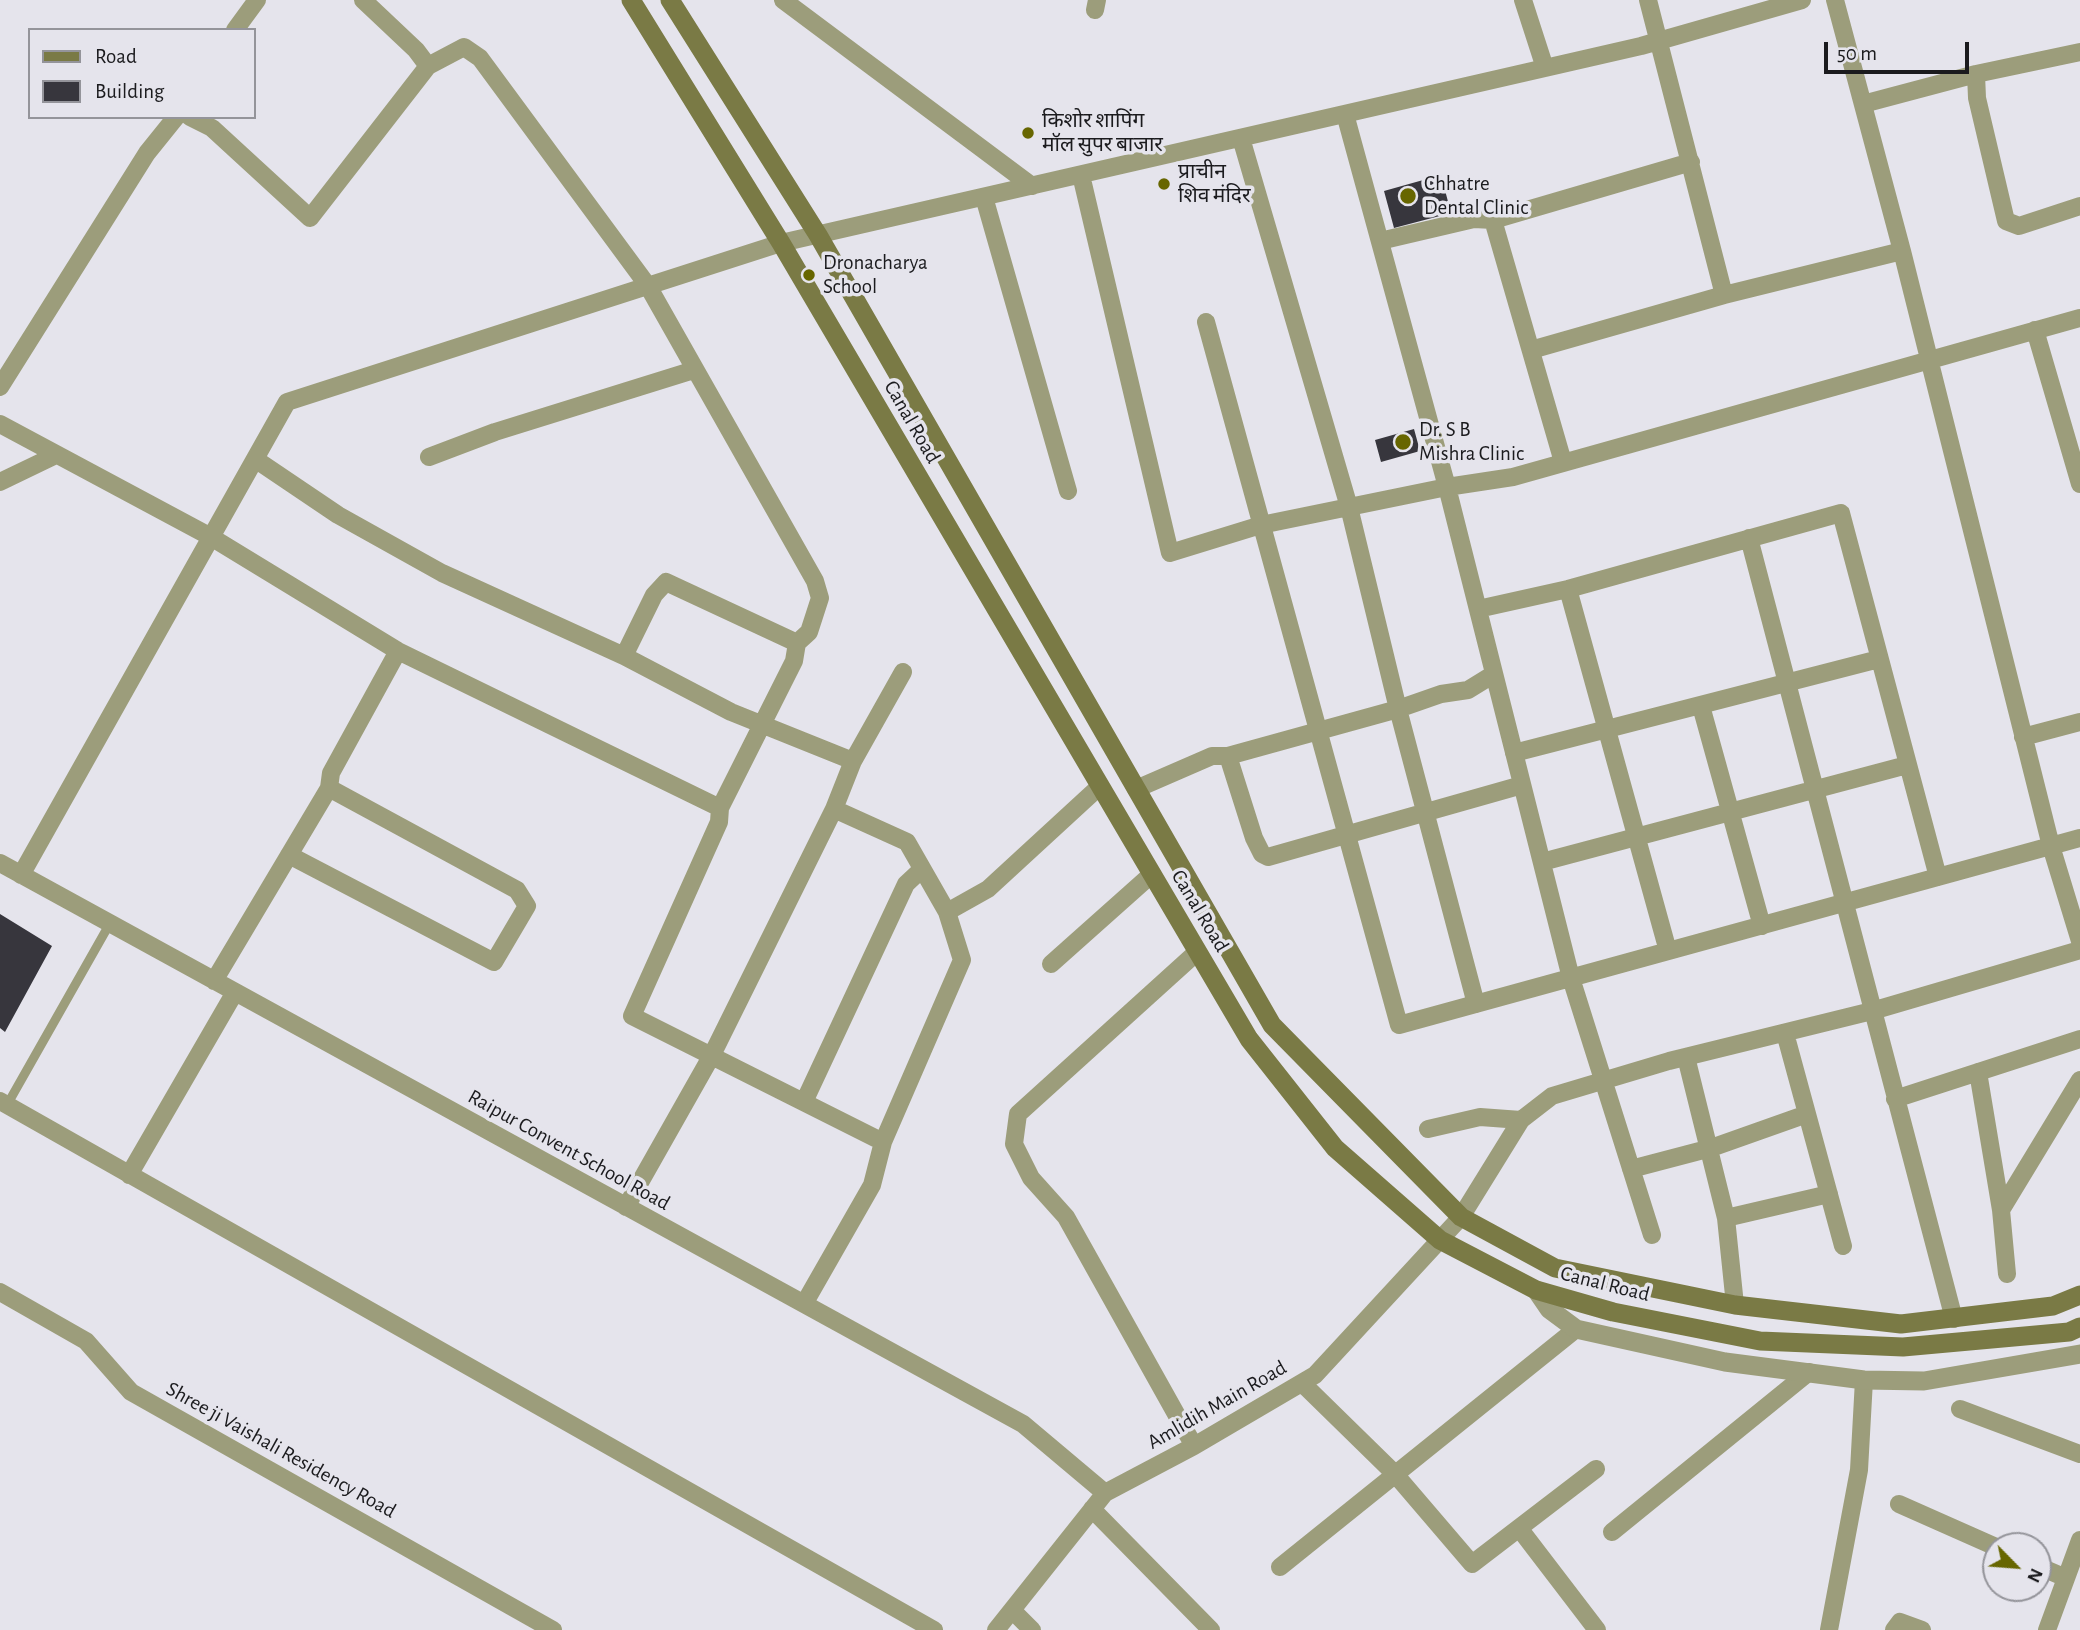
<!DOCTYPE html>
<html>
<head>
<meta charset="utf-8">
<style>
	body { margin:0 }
	#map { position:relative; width:2080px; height:1630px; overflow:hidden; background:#e5e4ec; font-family:"Alegreya Sans",sans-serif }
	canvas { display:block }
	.legend { position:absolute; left:28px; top:28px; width:228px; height:91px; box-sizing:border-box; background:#e5e4ec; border:2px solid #94949a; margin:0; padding:9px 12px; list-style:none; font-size:21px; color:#1b1b1e }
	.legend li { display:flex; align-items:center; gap:14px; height:35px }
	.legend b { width:35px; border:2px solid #94949a }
	.north { position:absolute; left:1982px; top:1532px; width:70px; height:70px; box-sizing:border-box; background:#e5e4ec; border:2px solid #94949a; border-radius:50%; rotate:115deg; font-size:19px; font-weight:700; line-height:28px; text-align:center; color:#1b1b1e }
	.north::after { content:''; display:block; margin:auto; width:24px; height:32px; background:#676600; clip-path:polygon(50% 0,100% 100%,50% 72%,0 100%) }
	.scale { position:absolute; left:1824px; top:42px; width:145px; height:32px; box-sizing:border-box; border:4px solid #1b1b1e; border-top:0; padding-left:9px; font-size:21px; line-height:24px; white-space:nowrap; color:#1b1b1e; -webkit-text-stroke:5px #e5e4ec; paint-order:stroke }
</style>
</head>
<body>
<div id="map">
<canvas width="2080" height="1630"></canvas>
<ul class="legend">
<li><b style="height:9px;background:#7a7a45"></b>Road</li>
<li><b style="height:19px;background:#37363d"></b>Building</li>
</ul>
<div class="north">N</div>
<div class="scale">50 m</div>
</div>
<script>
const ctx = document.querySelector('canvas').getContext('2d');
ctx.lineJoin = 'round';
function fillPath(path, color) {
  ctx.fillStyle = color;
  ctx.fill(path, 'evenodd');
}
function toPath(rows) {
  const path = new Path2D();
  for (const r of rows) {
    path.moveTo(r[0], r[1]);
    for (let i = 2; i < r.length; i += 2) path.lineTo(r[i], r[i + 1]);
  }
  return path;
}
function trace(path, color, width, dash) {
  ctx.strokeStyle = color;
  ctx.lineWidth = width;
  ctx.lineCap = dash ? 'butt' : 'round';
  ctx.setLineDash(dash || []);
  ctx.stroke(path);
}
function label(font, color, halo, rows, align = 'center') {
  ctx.font = font + ' "Alegreya Sans","Noto Sans Devanagari",sans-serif';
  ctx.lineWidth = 7;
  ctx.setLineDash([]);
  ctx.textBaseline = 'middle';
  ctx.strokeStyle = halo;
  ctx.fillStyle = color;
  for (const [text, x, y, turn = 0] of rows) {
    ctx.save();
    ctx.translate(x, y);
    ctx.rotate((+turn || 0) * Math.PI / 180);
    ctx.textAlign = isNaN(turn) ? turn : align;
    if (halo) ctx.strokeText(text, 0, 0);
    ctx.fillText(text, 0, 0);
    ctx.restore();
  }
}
fillPath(toPath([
	[1441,175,1451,213,1394,228,1384,191],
	[1414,429,1420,451,1381,462,1375,440],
	[0,914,52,946,5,1032,0,1028]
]), '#37363d');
trace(toPath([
	[7,1105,109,925]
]), '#9c9d7b', 9);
trace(toPath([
	[363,0,416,50,428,66],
	[783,0,1032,186],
	[1523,0,1545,68],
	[1648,0,1724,295],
	[1835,0,1902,251,2051,846,2080,941],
	[1095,10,1097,0],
	[235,30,257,0],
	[1976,74,1977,98,2006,221,2019,226,2080,206],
	[1863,104,1976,74,2080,52],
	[1345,114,1447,487,1571,978,1652,1235],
	[190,117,212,128,310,218,428,66,464,47,480,58,648,286,815,581,820,598,809,632,797,643,794,661,720,808,719,822,632,1016,883,1142],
	[1241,138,1349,507,1398,709,1476,1004],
	[1081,175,1170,553,1261,525,1447,487,1513,477,2080,318],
	[984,197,1068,491],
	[1493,220,1563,462],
	[1380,241,1474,219,1493,220,1691,162],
	[1206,322,1399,1025,2080,838],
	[2035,330,2080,484],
	[1531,350,1724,295,1902,251],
	[0,387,147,153,176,117],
	[0,424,211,537,398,651,720,808],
	[429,457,495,432,694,370],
	[255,459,338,515,442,573,624,656,731,712,853,761],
	[0,482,56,455],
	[1749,538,1954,1319],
	[1568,589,1668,951],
	[1478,609,1568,589,1841,513,1938,877],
	[624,656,654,595,666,582,797,643],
	[1701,706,1762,926],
	[2023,737,2080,722],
	[1514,753,1879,659],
	[1228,756,1254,838,1262,854,1268,857,1522,785],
	[1136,789,1212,756,1228,756,1398,709,1441,694,1468,690,1494,674],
	[289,855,494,962,527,906,517,890,329,788],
	[1542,862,1907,765],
	[0,863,1023,1424,1105,1493],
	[21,875,287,402,781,243,1641,46,1802,0],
	[947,912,988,889,1100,786],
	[1051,964,1152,874],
	[214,981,329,788,331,773,398,651],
	[1785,1033,1843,1246],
	[1686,1057,1726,1218,1735,1305],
	[1978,1072,2001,1210],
	[1895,1099,2080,1039],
	[0,1101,934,1630],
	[804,1102,906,884,921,870],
	[1428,1129,1480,1117,1521,1120],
	[1631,1169,1711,1148,1807,1114],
	[129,1175,235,992],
	[626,1207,712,1055,834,809,853,761,903,672],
	[1726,1218,1829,1194],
	[2007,1274,2001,1210,2080,1080],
	[0,1292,86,1341,131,1392,553,1630],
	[804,1304,872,1185,883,1142,962,960,947,912,907,842,834,809],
	[1302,1383,1395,1474,1472,1564,1596,1469],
	[1960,1409,2080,1454],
	[1194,1446,1066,1217,1031,1178,1014,1144,1018,1114,1197,952],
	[1899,1504,1996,1547],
	[1092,1509,1211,1630],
	[1519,1528,1597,1630],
	[1612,1532,1809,1372],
	[2038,1566,2066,1578],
	[1280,1567,1576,1329],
	[1012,1610,1032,1630],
	[996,1630,1105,1493,1194,1446,1315,1375,1461,1217,1521,1120,1552,1096,1669,1061,1872,1011,2080,950],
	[1829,1630,1859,1470,1864,1380],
	[1894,1630,1900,1622,1922,1630],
	[2047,1630,2080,1540]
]), '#9c9d7b', 18);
trace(toPath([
	[1536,1290,1549,1309,1576,1329,1725,1362,1864,1380,1924,1381,2080,1354]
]), '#9c9d7b', 19);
trace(toPath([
	[631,0,781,243,1249,1039,1335,1148,1440,1240,1536,1290,1613,1312,1760,1341,1903,1347,2069,1332,2080,1327],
	[670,0,818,235,1272,1025,1461,1217,1555,1268,1735,1305,1901,1324,2053,1306,2080,1295]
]), '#7a7a45', 19);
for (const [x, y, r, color] of [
	[1028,133,7,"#676600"],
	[1164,184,7,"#676600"],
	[1408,196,9,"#676600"],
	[809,275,7,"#676600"],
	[1403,442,9,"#676600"]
]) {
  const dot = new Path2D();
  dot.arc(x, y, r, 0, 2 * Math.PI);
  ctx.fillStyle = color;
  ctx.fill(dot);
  trace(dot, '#e5e4ec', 2.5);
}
label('21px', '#1b1b1e', '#e5e4ec', [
	["किशोर शापिंग",1042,121],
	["मॉल सुपर बाजार",1042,145],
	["प्राचीन",1178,172],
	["शिव मंदिर",1178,196],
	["Chhatre",1424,184],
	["Dental Clinic",1424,208],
	["Dronacharya",823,263],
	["School",823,287],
	["Dr. S B",1419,430],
	["Mishra Clinic",1419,454]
], 'left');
label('21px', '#1b1b1e', '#e5e4ec', [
	["Canal Road",912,422,60],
	["Canal Road",1200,911,59],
	["Raipur Convent School Road",569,1150,29],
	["Canal Road",1605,1284,14],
	["Amlidih Main Road",1217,1405,-30],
	["Shree ji Vaishali Residency Road",281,1450,29]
]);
</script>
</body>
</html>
